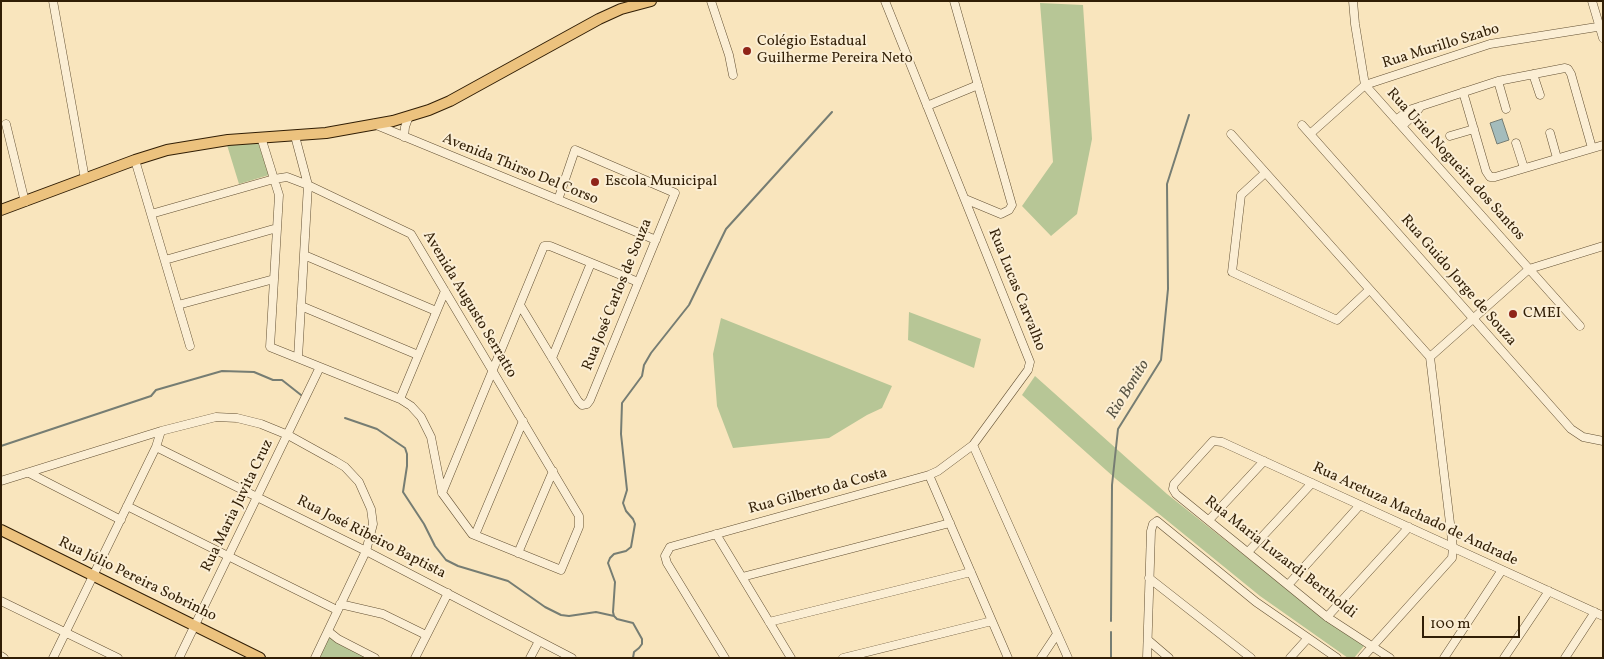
<!DOCTYPE html>
<html>
<head>
<meta charset="utf-8">
<style>
	body { margin:0 }
	#map { position:relative; width:1604px; height:659px; overflow:hidden; background:#f9e5bd; font-family:Vollkorn,serif }
	canvas { display:block }
	.frame { position:absolute; inset:0; border:2px solid #311e05; pointer-events:none }
	.scale { position:absolute; left:1422px; top:616px; width:98px; height:22px; box-sizing:border-box; border:2px solid #311e05; border-top:0; padding-left:6px; font-size:15px; line-height:18px; white-space:nowrap; color:#311e05; -webkit-text-stroke:4px #fbeed4; paint-order:stroke }
</style>
</head>
<body>
<div id="map">
<canvas width="1604" height="659"></canvas>
<div class="frame"></div>
<div class="scale">100 m</div>
</div>
<script>
const ctx = document.querySelector('canvas').getContext('2d');
ctx.lineJoin = 'round';
function fillPath(path, color) {
  ctx.fillStyle = color;
  ctx.fill(path, 'evenodd');
}
function toPath(rows) {
  const path = new Path2D();
  for (const r of rows) {
    path.moveTo(r[0], r[1]);
    for (let i = 2; i < r.length; i += 2) path.lineTo(r[i], r[i + 1]);
  }
  return path;
}
function trace(path, color, width, dash) {
  ctx.strokeStyle = color;
  ctx.lineWidth = width;
  ctx.lineCap = dash ? 'butt' : 'round';
  ctx.setLineDash(dash || []);
  ctx.stroke(path);
}
function label(font, color, halo, rows, align = 'center') {
  ctx.font = font + ' Vollkorn,serif';
  ctx.lineWidth = 4;
  ctx.setLineDash([]);
  ctx.textBaseline = 'middle';
  ctx.strokeStyle = halo;
  ctx.fillStyle = color;
  for (const [text, x, y, turn = 0] of rows) {
    ctx.save();
    ctx.translate(x, y);
    ctx.rotate((+turn || 0) * Math.PI / 180);
    ctx.textAlign = isNaN(turn) ? turn : align;
    if (halo) ctx.strokeText(text, 0, 0);
    ctx.fillText(text, 0, 0);
    ctx.restore();
  }
}
fillPath(toPath([
	[1040,3,1083,5,1092,139,1077,214,1051,236,1022,206,1053,162],
	[258,142,269,175,239,184,227,145],
	[909,312,981,339,974,368,908,340],
	[721,318,892,386,882,408,867,415,829,438,733,448,717,406,713,354],
	[1035,376,1167,494,1326,620,1364,646,1354,658,1348,658,1260,596,1116,479,1022,395],
	[328,637,370,658,318,658]
]), '#b7c696');
const water = toPath([
	[1502,119,1509,140,1497,144,1490,123,1502,119]
]);
fillPath(water, '#a4bcbc');
trace(water, '#767d73', 1);
trace(toPath([
	[345,418,377,429,405,448,407,454,407,466,403,492,424,524,435,546,446,560,458,566,508,581,545,607,561,615,569,616,596,612,614,616],
	[1,446,151,396,156,390,222,371,254,372,273,380,282,380,301,395],
	[1111,621,1112,485,1118,429,1161,360,1168,289,1167,184,1189,115],
	[1111,632,1111,658],
	[633,658,634,652,639,648,642,644,642,639,633,623,617,619,614,616,613,612,615,582,608,563,610,558,614,554,626,551,631,547,635,524,633,519,626,511,623,503,627,490,621,434,622,403,642,376,644,365,651,353,689,305,726,229,832,112]
]), '#767d73', 2);
const minor = toPath([
	[53,1,85,179],
	[711,1,729,55,733,75],
	[885,1,1030,362,1028,370,973,445,1068,658],
	[954,1,1012,205,1009,210,1001,214,965,199],
	[1353,1,1355,24,1365,85,1580,326],
	[1592,1,1603,38],
	[1533,74,1540,95],
	[1498,81,1506,109],
	[1463,92,1486,171,1490,177,1495,177,1603,145],
	[927,106,978,85],
	[1396,120,1409,110,1498,81,1565,68,1568,69,1571,74,1592,148],
	[6,124,25,202],
	[374,124,656,240],
	[1302,125,1571,429,1583,437,1603,441],
	[1402,126,1414,115,1421,106],
	[1550,133,1557,158],
	[1231,134,1430,357],
	[1310,134,1365,85,1490,44,1603,26],
	[295,136,308,185,298,358],
	[1450,136,1474,129],
	[404,137,405,127,409,116],
	[1516,143,1524,168],
	[135,160,190,346],
	[1265,173,1241,195,1232,272,1337,320,1369,290],
	[151,214,274,179,287,177,308,185,411,234,579,516,579,527,561,570,472,534,442,493,431,437,421,417,411,406,400,399,270,347,279,195,274,179,261,137],
	[304,255,436,311],
	[165,260,277,228],
	[178,305,274,279],
	[520,305,578,401,582,405,587,404,590,400,675,193,575,150,558,200],
	[301,306,418,355],
	[552,358,591,263],
	[400,399,445,291],
	[156,447,366,551,572,658],
	[29,473,121,520],
	[929,475,1008,658],
	[1,481,161,431,216,417,237,418,261,424,288,435,335,461,345,467,359,482,371,509,373,524,366,551,315,658],
	[442,493,544,246,550,246,638,282],
	[127,506,337,610],
	[1209,520,1264,461],
	[716,534,791,658],
	[475,535,523,421],
	[1248,552,1312,483],
	[518,553,553,471],
	[742,577,950,523],
	[1149,578,1251,658],
	[1288,585,1360,505],
	[1,601,118,658],
	[340,604,383,614,426,635],
	[1327,617,1409,527],
	[769,622,971,572],
	[328,631,338,639,375,658],
	[1148,640,1169,658],
	[1,656,4,658],
	[53,658,156,447,161,431],
	[179,658,320,367],
	[415,658,448,593],
	[530,658,539,641],
	[725,658,667,563,665,556,670,547,929,475,938,471,973,445],
	[843,658,992,621],
	[1041,658,1057,634],
	[1147,658,1151,531,1153,524,1157,521,1256,602,1337,658],
	[1290,658,1308,638],
	[1362,658,1452,558,1453,548,1430,357,1529,269,1603,246],
	[1390,658,1327,617,1176,494,1173,489,1174,484,1213,441,1222,442,1603,616],
	[1444,658,1502,570],
	[1504,658,1549,591],
	[1565,658,1595,612]
]);
const major = toPath([
	[1,210,135,160,167,150,228,140,326,133,393,121,429,110,450,101,599,19,621,9,651,1],
	[1,530,260,658]
]);
trace(minor, '#635033', 9);
trace(major, '#311e05', 12);
trace(minor, '#fbeed4', 8);
trace(major, '#ecc27e', 10);
for (const [x, y, r, color] of [
	[747,51,5,"#8f2418"],
	[595,182,5,"#8f2418"],
	[1513,314,5,"#8f2418"]
]) {
  const dot = new Path2D();
  dot.arc(x, y, r, 0, 2 * Math.PI);
  ctx.fillStyle = color;
  ctx.fill(dot);
  trace(dot, '#fbeed4', 2);
}
label('15px', '#311e05', '#fbeed4', [
	["Colégio Estadual",757,42],
	["Guilherme Pereira Neto",757,59],
	["Escola Municipal",605,182],
	["CMEI",1523,314]
], 'left');
label('15px', '#311e05', '#fbeed4', [
	["Rua Murillo Szabo",1441,47,-17],
	["Rua Uriel Nogueira dos Santos",1455,165,48],
	["Avenida Thirso Del Corso",520,170,22],
	["Rua Guido Jorge de Souza",1458,281,49],
	["Rua Lucas Carvalho",1016,290,68],
	["Rua José Carlos de Souza",618,295,-68],
	["Avenida Augusto Serratto",469,305,59],
	["Rua Gilberto da Costa",818,492,-15],
	["Rua Maria Juvita Cruz",238,506,-64],
	["Rua Aretuza Machado de Andrade",1415,515,25],
	["Rua José Ribeiro Baptista",371,538,27],
	["Rua Maria Luzardi Bertholdi",1280,558,38],
	["Rua Júlio Pereira Sobrinho",137,580,26]
]);
label('italic 16px', '#595545', '#fbeed4', [
	["Rio Bonito",1129,390,-58]
]);
</script>
</body>
</html>
